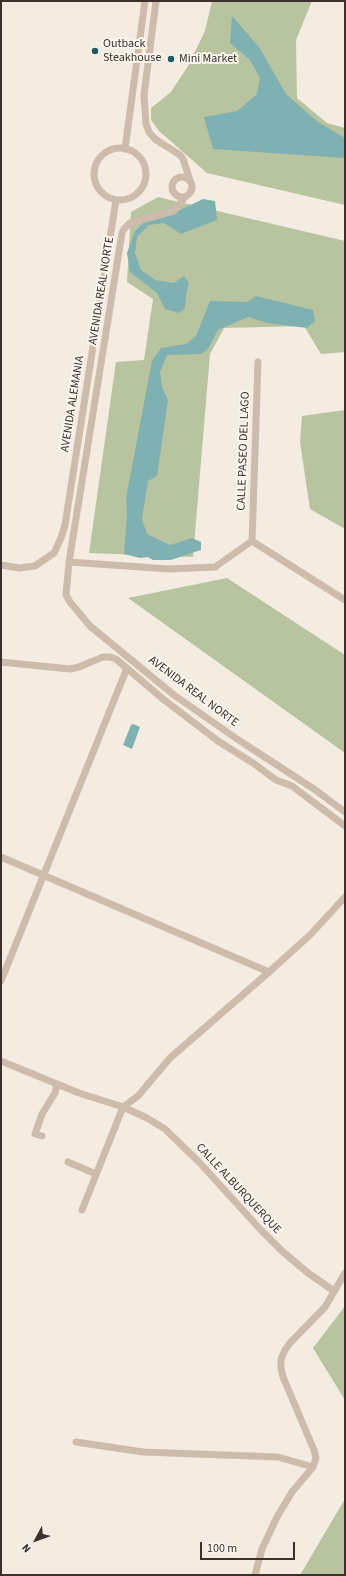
<!DOCTYPE html>
<html>
<head>
<meta charset="utf-8">
<style>
	body { margin:0 }
	#map { position:relative; width:346px; height:1576px; overflow:hidden; background:#f4ebe1; font-family:"Source Sans 3",sans-serif }
	canvas { display:block }
	.frame { position:absolute; inset:0; border:2px solid #3b302b; pointer-events:none }
	.north { position:absolute; left:16px; top:1520px; width:40px; height:40px; -webkit-text-stroke:3px #fbf5ee; paint-order:stroke; rotate:229deg; font-size:11px; font-weight:700; line-height:16px; text-align:center; color:#3b302b }
	.north::after { content:''; display:block; margin:auto; width:14px; height:18px; background:#3b302b; clip-path:polygon(50% 0,100% 100%,50% 72%,0 100%) }
	.scale { position:absolute; left:200px; top:1542px; width:95px; height:18px; box-sizing:border-box; border:2px solid #3b302b; border-top:0; padding-left:5px; font-size:12px; line-height:14px; white-space:nowrap; color:#3b302b; -webkit-text-stroke:3px #fbf5ee; paint-order:stroke }
</style>
</head>
<body>
<div id="map">
<canvas width="346" height="1576"></canvas>
<div class="frame"></div>
<div class="north">N</div>
<div class="scale">100 m</div>
</div>
<script>
const ctx = document.querySelector('canvas').getContext('2d');
ctx.lineJoin = 'round';
function fillPath(path, color) {
  ctx.fillStyle = color;
  ctx.fill(path, 'evenodd');
}
function toPath(rows) {
  const path = new Path2D();
  for (const r of rows) {
    if (r.length === 3) {
      path.moveTo(r[0] + r[2], r[1]);
      path.arc(r[0], r[1], r[2], 0, 2 * Math.PI);
      continue;
    }
    path.moveTo(r[0], r[1]);
    for (let i = 2; i < r.length; i += 2) path.lineTo(r[i], r[i + 1]);
  }
  return path;
}
function trace(path, color, width, dash) {
  ctx.strokeStyle = color;
  ctx.lineWidth = width;
  ctx.lineCap = dash ? 'butt' : 'round';
  ctx.setLineDash(dash || []);
  ctx.stroke(path);
}
function label(font, color, halo, rows, align = 'center') {
  ctx.font = font + ' "Source Sans 3",sans-serif';
  ctx.lineWidth = 4;
  ctx.setLineDash([]);
  ctx.textBaseline = 'middle';
  ctx.strokeStyle = halo;
  ctx.fillStyle = color;
  for (const [text, x, y, turn = 0] of rows) {
    ctx.save();
    ctx.translate(x, y);
    ctx.rotate((+turn || 0) * Math.PI / 180);
    ctx.textAlign = isNaN(turn) ? turn : align;
    if (halo) ctx.strokeText(text, 0, 0);
    ctx.fillText(text, 0, 0);
    ctx.restore();
  }
}
fillPath(toPath([
	[212,1,312,1,296,40,297,98,327,123,345,128,345,205,207,173,159,131,151,120,151,108,171,92,188,66,205,31],
	[158,197,345,241,345,352,321,354,304,326,224,328,210,354,193,557,89,553,116,362,144,360,153,299,127,282,131,212],
	[345,410,345,529,310,509,300,442,302,416],
	[227,578,345,655,345,753,128,598],
	[345,1306,345,1400,313,1348],
	[345,1499,345,1575,300,1575]
]), '#b8c4a0');
fillPath(toPath([
	[232,16,259,47,286,94,318,122,345,138,345,158,213,149,204,117,237,111,257,94,260,78,250,60,230,43],
	[203,199,215,201,217,220,181,234,164,223,149,225,137,237,135,253,141,270,155,280,174,283,184,276,189,283,186,295,185,308,179,313,165,309,157,293,130,272,127,253,135,231,144,222,174,213],
	[256,296,313,310,315,321,307,328,267,323,248,317,218,330,208,349,201,354,167,355,160,372,162,387,168,400,157,476,148,481,142,519,147,534,170,545,192,538,201,542,201,550,171,560,153,560,148,557,140,558,124,554,127,515,126,498,152,361,161,348,186,344,196,336,210,301,247,302],
	[133,724,140,727,132,749,123,745,131,725]
]), '#7fb0b2');
trace(toPath([
	[156,1,144,95,146,124,149,132,155,139,180,155,183,159,190,180],
	[120,174,26],
	[125,149,145,1],
	[182,187,10],
	[185,197,174,211,130,223,124,229,122,233,69,562,66,595,70,602,90,626,174,695,240,741,314,789,345,812],
	[252,541,258,362],
	[252,541,345,600],
	[69,562,169,569,215,567,252,541],
	[1,565,19,568,35,566,54,553,61,538,65,525,116,200],
	[1,662,70,669,79,667,103,657,110,657,116,659,163,699,218,741,253,763,276,780,292,786,345,826],
	[1,857,269,972],
	[1,981,127,668],
	[1,1061,79,1093,123,1107,147,1118,165,1129,199,1162,259,1228,282,1251,308,1273,334,1291],
	[42,1136,35,1134,42,1114,55,1093,57,1084],
	[68,1162,96,1174],
	[82,1210,123,1107,138,1096,170,1058,269,972,310,935,345,897],
	[76,1442,143,1452,278,1457,313,1467],
	[255,1575,262,1549,277,1517,292,1492,313,1467,316,1458,314,1450,283,1377,281,1368,281,1359,285,1350,290,1343,325,1307,345,1273]
]), '#cdbbac', 7);
for (const [x, y, r, color] of [
	[95,51,4,"#1f5a5e"],
	[171,59,4,"#1f5a5e"]
]) {
  const dot = new Path2D();
  dot.arc(x, y, r, 0, 2 * Math.PI);
  ctx.fillStyle = color;
  ctx.fill(dot);
  trace(dot, '#fbf5ee', 1.5);
}
label('12px', '#3b302b', '#fbf5ee', [
	["Outback",103,44],
	["Steakhouse",103,58],
	["Mini Market",179,59]
], 'left');
label('12px', '#3b302b', '#fbf5ee', [
	["AVENIDA REAL NORTE",102,291,-81],
	["AVENIDA ALEMANIA",73,404,-81],
	["CALLE PASEO DEL LAGO",244,451,-88],
	["AVENIDA REAL NORTE",193,692,37],
	["CALLE ALBURQUERQUE",238,1189,47]
]);
</script>
</body>
</html>
